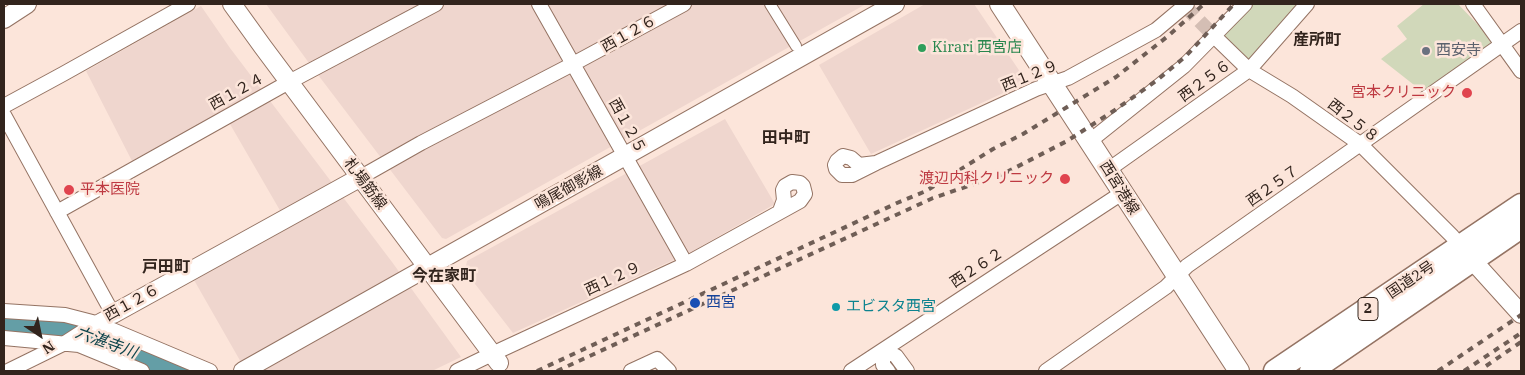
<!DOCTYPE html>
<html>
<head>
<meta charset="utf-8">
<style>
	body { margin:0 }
	#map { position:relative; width:1525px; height:375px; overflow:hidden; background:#fce5da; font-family:"IBM Plex Serif",serif }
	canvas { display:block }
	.frame { position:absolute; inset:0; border:5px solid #32241d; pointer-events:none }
	.north { position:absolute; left:15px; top:310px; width:50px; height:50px; -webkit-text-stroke:4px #fce5da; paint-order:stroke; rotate:146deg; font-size:14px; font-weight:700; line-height:20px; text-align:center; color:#32241d }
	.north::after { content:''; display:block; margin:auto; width:18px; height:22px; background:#32241d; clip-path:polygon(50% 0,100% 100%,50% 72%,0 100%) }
</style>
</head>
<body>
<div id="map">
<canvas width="1525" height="375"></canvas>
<div class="frame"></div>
<div class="north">N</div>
</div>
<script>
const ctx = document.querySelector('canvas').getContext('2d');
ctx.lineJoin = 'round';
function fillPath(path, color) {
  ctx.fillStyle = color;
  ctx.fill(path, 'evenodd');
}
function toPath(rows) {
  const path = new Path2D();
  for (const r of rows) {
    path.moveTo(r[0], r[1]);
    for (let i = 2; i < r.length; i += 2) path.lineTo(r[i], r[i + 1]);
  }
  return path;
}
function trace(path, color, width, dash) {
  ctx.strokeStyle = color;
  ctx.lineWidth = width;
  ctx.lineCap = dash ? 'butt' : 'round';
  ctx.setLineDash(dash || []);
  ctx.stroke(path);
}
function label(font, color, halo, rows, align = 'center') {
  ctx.font = font + ' "IBM Plex Serif","Noto Sans JP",serif';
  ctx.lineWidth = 5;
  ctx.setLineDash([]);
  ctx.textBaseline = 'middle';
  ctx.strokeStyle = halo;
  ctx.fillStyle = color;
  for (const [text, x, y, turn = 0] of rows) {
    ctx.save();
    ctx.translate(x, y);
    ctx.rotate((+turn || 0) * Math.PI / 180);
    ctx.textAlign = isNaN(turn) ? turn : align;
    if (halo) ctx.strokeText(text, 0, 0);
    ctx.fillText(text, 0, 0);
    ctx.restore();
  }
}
fillPath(toPath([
	[266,4,866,4,446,239,442,238,309,63],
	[925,4,974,4,1027,82,871,154,819,65],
	[201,6,230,48,392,262,461,357,432,371,246,371,194,280,289,226,223,112,132,161,86,71],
	[725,119,775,204,691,252,513,333,465,271,467,261]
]), '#efd6ce');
fillPath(toPath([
	[1250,4,1299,4,1253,59,1247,60,1222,37],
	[1424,4,1458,4,1480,27,1491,43,1423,92,1381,59,1407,39,1397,26]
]), '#d1d8ba');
trace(toPath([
	[4,324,63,328,96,337,176,371]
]), '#649ea6', 24);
trace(toPath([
	[1185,6,1214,36]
]), '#d4beb4', 14, [14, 7]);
const pedestrian = toPath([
	[770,4,796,46]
]);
const minor = toPath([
	[539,4,686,264],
	[1473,4,1521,71],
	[1214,36,1249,70,1292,96,1360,144,1452,236,1461,247],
	[4,106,63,74,188,4],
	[4,115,113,314,96,323,65,343,8,371],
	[1090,141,1184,66,1245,4],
	[843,156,851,158,859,165,876,163,852,175,842,175,836,169,835,165,837,161,843,156],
	[876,163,1036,89,1068,78,1156,30,1187,4],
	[1108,170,1249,70,1307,4],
	[361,177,421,143,573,64,684,4],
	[57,212,289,82,436,4],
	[4,311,65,315,96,323,210,371],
	[4,338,79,345,142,371],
	[883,350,896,356,907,371],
	[883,350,883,365,888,371],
	[457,371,492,354,686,264,800,201,805,194,803,186,800,183,792,182,785,186,783,190,784,200,780,211],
	[631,371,657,359,669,371],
	[851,371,1122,193],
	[1046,371,1166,287,1187,266,1521,31]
]);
const tertiary = toPath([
	[232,4,263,47,499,363],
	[4,19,27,4],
	[1464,251,1521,314],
	[113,314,361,177],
	[243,371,895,4]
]);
const secondary = toPath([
	[1000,4,1239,371]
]);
const trunk = toPath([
	[1275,371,1521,205],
	[1311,371,1521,227]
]);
trace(pedestrian, '#947363', 12);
trace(minor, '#947363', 16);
trace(tertiary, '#947363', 20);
trace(secondary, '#947363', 22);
trace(trunk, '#947363', 25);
trace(pedestrian, '#fff', 10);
trace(minor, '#fff', 14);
trace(tertiary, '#fff', 18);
trace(secondary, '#fff', 20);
trace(trunk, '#fff', 22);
trace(toPath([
	[1486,366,1521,342],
	[537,371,897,203,926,191,993,149,1023,134,1116,77,1168,36,1204,4],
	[557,371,933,198,1003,174,1067,141,1115,110,1156,81,1186,56,1234,4],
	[1438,371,1521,315],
	[1464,371,1521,333]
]), '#6f5e56', 4, [6, 6]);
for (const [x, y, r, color] of [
	[922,48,5,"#2e9e5b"],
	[1426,51,5,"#6b7280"],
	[1467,93,6,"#e0444e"],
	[1065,179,6,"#e0444e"],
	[69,190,6,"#e0444e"],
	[695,303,6,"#1a4fb4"],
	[836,307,5,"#0f9aa8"]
]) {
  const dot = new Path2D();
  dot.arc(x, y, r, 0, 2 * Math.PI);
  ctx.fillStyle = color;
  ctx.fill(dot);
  trace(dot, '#fce5da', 2);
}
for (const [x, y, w] of [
	[1368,309,20]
]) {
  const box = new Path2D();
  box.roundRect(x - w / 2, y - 11.5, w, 23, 4);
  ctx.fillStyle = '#fce5da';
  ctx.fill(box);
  trace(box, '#32241d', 1);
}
label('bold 14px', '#32241d', null, [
	["2",1368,309]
]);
label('15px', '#32241d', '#fce5da', [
	["西１２６",629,34,-29],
	["西１２９",1030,76,-22],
	["西２５６",1205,81,-36],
	["西１２４",237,92,-29],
	["西２５８",1353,121,38],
	["西１２５",627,126,61],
	["札場筋線",365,184,53],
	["西２５７",1273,186,-35],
	["鳴尾御影線",569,188,-29],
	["西宮港線",1119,188,58],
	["西２６２",977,268,-33],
	["西１２９",613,279,-25],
	["国道2号",1411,280,-34],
	["西１２６",132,303,-29]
]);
label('15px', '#27864d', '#fce5da', [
	["Kirari 西宮店",932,48]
], 'left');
label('15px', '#5b616d', '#fce5da', [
	["西安寺",1436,51]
], 'left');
label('15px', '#be3a42', '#fce5da', [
	["宮本クリニック",1456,93],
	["渡辺内科クリニック",1054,179],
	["平本医院",80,190,"left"]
], 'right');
label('15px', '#164399', '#fce5da', [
	["西宮",706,303]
], 'left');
label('15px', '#0d838f', '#fce5da', [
	["エビスタ西宮",846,307]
], 'left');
label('bold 16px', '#32241d', '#fce5da', [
	["産所町",1317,40],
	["田中町",786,138],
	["戸田町",166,267],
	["今在家町",444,276]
]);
label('italic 16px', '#0f454c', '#fce5da', [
	["六湛寺川",106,343,20]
]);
</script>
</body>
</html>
